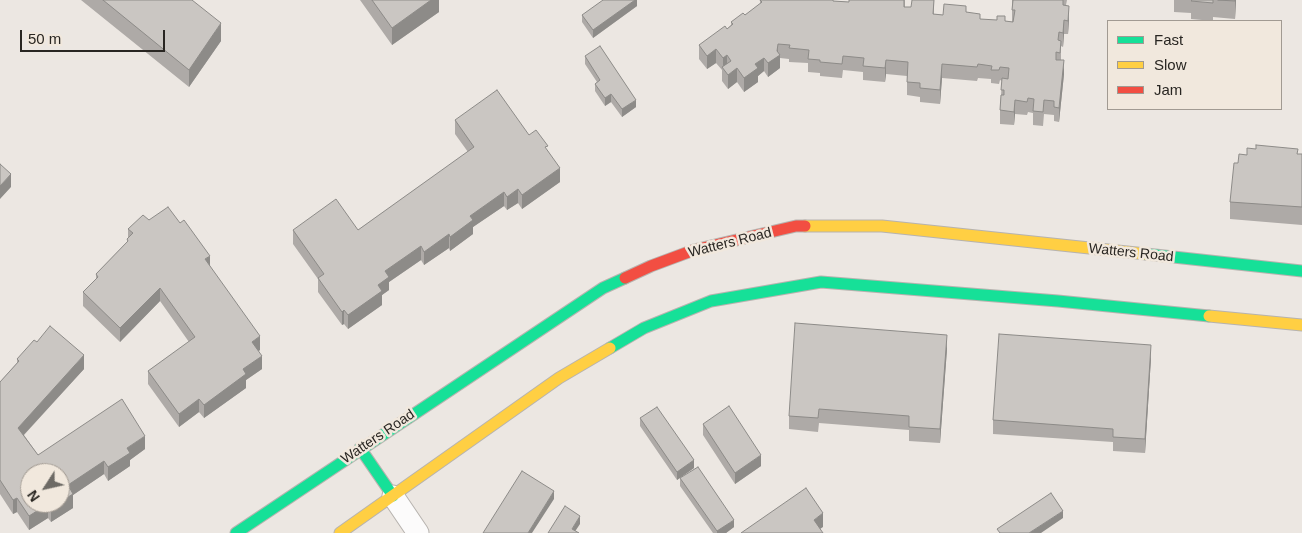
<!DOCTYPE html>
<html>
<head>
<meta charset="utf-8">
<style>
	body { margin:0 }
	#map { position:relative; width:1302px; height:533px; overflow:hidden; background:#ece7e2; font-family:Arial,sans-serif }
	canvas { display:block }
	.legend { position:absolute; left:1107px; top:20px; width:175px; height:90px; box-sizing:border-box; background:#f1e8dd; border:1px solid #a19a92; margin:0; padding:6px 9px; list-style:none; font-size:15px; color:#292622 }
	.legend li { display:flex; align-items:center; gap:10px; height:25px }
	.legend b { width:25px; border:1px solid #a19a92 }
	.north { position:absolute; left:20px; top:463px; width:50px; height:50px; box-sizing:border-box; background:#f1e8dd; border:1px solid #a19a92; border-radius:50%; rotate:235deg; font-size:14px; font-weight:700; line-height:20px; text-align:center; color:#292622 }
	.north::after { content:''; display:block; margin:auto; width:18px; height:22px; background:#6d6a65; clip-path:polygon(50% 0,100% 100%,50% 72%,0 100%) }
	.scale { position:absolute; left:20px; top:30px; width:145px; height:22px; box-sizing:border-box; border:2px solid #292622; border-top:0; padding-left:6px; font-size:15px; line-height:18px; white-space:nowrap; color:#292622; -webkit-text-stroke:4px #f1e8dd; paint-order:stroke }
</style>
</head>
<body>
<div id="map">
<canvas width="1302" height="533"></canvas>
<ul class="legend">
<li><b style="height:6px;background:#16e098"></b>Fast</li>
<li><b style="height:6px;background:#ffcf43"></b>Slow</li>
<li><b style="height:6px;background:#f24e42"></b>Jam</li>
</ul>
<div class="north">N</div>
<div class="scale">50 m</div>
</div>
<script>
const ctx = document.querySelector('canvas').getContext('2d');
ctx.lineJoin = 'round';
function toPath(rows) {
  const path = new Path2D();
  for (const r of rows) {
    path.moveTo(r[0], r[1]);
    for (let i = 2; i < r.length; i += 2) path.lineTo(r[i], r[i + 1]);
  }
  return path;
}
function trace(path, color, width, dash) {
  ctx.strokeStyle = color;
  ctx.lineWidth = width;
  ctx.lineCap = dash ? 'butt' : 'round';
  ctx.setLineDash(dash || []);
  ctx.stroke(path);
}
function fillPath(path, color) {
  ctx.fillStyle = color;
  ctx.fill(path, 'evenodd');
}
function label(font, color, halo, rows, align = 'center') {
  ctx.font = font + ' Arial,sans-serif';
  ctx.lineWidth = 5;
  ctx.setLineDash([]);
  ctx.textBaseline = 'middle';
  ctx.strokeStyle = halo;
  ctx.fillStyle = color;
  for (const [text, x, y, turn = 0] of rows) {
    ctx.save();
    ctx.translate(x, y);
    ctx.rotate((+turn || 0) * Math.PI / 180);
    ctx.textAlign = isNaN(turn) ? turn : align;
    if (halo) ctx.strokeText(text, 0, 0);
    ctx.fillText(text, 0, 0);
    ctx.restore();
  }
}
const street = toPath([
	[393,496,418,533]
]);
const fast = toPath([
	[1146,254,1302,271],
	[610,348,644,328,711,301,821,282,1058,301,1209,316],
	[360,448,393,496],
	[236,533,603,288,625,278]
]);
const slow = toPath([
	[805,226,882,226,1146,254],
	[1209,316,1302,325],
	[340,533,559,378,610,348]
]);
const jam = toPath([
	[625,278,651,266,694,250,796,226,805,226]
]);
trace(street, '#b7b3af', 23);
trace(fast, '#b7b3af', 13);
trace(slow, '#b7b3af', 13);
trace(jam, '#b7b3af', 13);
trace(street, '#fcfbfb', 21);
trace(fast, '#16e098', 11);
trace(slow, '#ffcf43', 11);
trace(jam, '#f24e42', 11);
fillPath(toPath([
	[81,0,192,0,221,41,189,87],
	[360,0,439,0,439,12,392,45],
	[637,0,637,6,593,38,582,22,582,15],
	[760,0,833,0,833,1,849,2,905,0,905,7,911,7,934,0,934,14,943,15,966,12,980,19,1012,22,1012,0,1067,0,1066,5,1069,19,1068,34,1064,34,1063,47,1061,46,1061,60,1064,74,1059,122,1054,121,1054,115,1044,114,1043,126,1033,125,1033,113,1028,112,1027,115,1015,114,1014,125,1000,124,1000,110,1002,81,1000,80,999,84,991,83,991,79,978,78,977,81,942,78,940,104,920,102,920,97,907,95,907,76,886,74,885,82,863,80,863,72,843,70,842,78,820,76,820,73,808,72,808,63,789,62,789,59,780,58,780,68,768,77,764,71,758,76,758,82,744,92,737,82,728,89,722,81,722,70,716,63,707,69,699,59,699,45,727,29,731,25,731,22,745,15,760,4],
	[1174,0,1236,0,1235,19,1213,17,1213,21,1191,19,1191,13,1174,12],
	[585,56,636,107,622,117,611,102,605,106,595,91,595,84,597,82,585,64],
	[455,120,529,135,548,151,560,182,522,209,518,203,507,210,504,206,473,227,473,234,450,251,449,248,424,265,421,260,389,282,389,290,382,295,382,305,348,329,344,324,342,325,318,292,318,279,293,244,293,230,358,230,468,152,455,134],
	[1298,154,1302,154,1302,225,1230,219,1230,202,1238,163,1247,155],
	[149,220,210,266,260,350,258,351,262,369,246,380,246,388,204,418,199,412,179,427,148,384,148,371,189,342,160,301,120,342,83,306,83,292,96,279,96,274,127,242,127,239,128,238,128,229],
	[37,342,84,369,24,435,38,455,145,449,130,460,130,466,108,481,104,474,73,495,73,508,51,522,48,518,29,530,17,512,13,514,0,494,0,382,17,363,17,359],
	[947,349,940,443,909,441,909,430,819,423,818,432,789,429,789,416],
	[1151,358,1145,453,1113,451,1113,442,993,434,993,420],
	[640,418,694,468,677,480,640,426],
	[703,424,761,466,735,484,703,435],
	[680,478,734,527,726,533,713,533,680,486]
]), '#aeaaa7');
fillPath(toPath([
	[431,0,439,0,439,12,392,45,392,28],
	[635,0,637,0,637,6,593,38,593,30],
	[1235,0,1236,0,1235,19],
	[1069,6,1069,19,1068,34,1068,21],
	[1064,20,1064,34,1063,47,1063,33],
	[221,23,221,41,189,87,189,70],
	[778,44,778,56,780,55,780,68,768,77,768,63,777,51],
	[716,49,716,63,707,69,707,56],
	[727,55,727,68,723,68,723,58],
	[764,58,764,71,758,76,758,82,744,92,744,78,755,64],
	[886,60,886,74,885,82,885,68],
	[1064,60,1064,74,1059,122,1059,108],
	[942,64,942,78,940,104,940,90],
	[737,68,737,82,728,89,728,75],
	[611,94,611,102,605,106,605,98],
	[636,100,636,107,622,117,622,109],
	[1015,100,1015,114,1014,125,1014,112],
	[560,168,560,182,522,209,522,195],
	[11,174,11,187,0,199,0,186],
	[518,189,518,203,507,210,507,197],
	[504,192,504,206,473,227,473,234,450,251,450,237,470,216],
	[449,234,449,248,424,265,424,252],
	[421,246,421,260,389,282,389,290,382,295,382,305,348,329,348,315,378,285,385,271],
	[210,256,210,269,205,259],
	[160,288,160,301,120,342,120,328],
	[344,310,344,324,342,325,342,312],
	[947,335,947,349,940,443,940,429],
	[260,336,260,350,252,356,252,342],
	[1151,345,1151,358,1145,453,1145,439],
	[84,355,84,369,18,441,18,428],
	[262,356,262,369,246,380,246,388,204,418,204,405,243,369],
	[199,399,199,412,179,427,179,414],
	[145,436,145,449,130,460,130,466,108,481,108,467,127,448],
	[761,455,761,466,735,484,735,473],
	[694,460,694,468,677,480,677,472],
	[104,461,104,474,73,495,73,508,51,522,51,509,60,503,68,485],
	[554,491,554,499,532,533,528,533],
	[17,498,17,512,13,514,13,500],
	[48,504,48,518,29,530,29,516],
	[1063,511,1063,518,1041,533,1029,533],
	[823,513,823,527,814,533,814,520],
	[580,516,580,524,574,533,572,529],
	[734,520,734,527,726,533,717,533,717,531]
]), '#8d8b88');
const building = toPath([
	[103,0,192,0,221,23,189,70,103,0],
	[372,0,431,0,392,28,372,0],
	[603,0,635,0,593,30,582,15,603,0],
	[760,0,833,0,833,1,849,2,849,0,904,0,904,7,911,7,912,0,934,0,933,14,943,15,944,4,966,6,966,12,980,14,980,19,997,20,997,16,1005,16,1005,21,1013,22,1015,10,1012,10,1013,0,1063,0,1063,5,1069,6,1068,21,1064,20,1063,33,1059,32,1058,40,1061,41,1060,53,1056,52,1056,60,1064,60,1059,108,1054,107,1054,101,1044,100,1043,112,1033,111,1034,99,1028,98,1027,102,1015,100,1014,112,1000,110,1001,95,1004,95,1004,90,1001,90,1002,78,1008,79,1009,68,1000,67,999,70,991,70,992,66,978,64,977,67,942,64,940,90,920,88,920,83,907,82,908,62,886,60,885,68,863,66,864,58,843,56,842,64,820,62,820,60,808,59,809,50,789,48,790,45,778,44,777,51,780,55,768,63,764,58,755,64,758,68,744,78,737,68,728,75,722,67,731,61,727,55,723,58,716,49,707,56,699,45,725,26,727,29,733,24,731,22,743,13,745,15,762,2,760,0],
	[1192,0,1213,0,1213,3,1191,1,1192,0],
	[1218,0,1235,0,1235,1,1218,0],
	[600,46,636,100,622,109,611,94,605,98,595,84,600,80,585,56,600,46],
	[497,90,529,135,536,130,548,146,545,147,560,168,522,195,518,189,507,197,504,192,470,216,473,220,450,237,449,234,424,252,421,246,385,271,389,277,378,285,382,291,348,315,344,310,342,312,318,278,324,274,293,230,336,199,358,230,474,147,455,120,497,90],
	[1256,145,1298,149,1297,154,1302,154,1302,207,1230,202,1234,163,1238,163,1239,154,1247,155,1247,148,1256,149,1256,145],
	[0,164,11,174,0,186,0,164],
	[168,207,180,223,184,220,210,256,205,259,260,336,252,342,262,356,243,369,246,374,204,405,199,399,179,414,148,371,195,337,160,288,120,328,83,292,98,277,96,274,128,241,127,239,133,233,128,229,143,215,149,220,168,207],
	[795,323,947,335,940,429,909,427,909,416,819,409,818,418,789,416,795,323],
	[50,326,84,355,18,428,38,455,122,399,145,436,127,448,130,453,108,467,104,461,68,485,73,494,60,502,60,473,30,473,30,503,59,503,51,509,48,504,29,516,17,498,13,500,0,480,0,382,19,361,17,359,34,340,37,342,50,326],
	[999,334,1151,345,1145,439,1113,437,1113,429,993,420,999,334],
	[729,406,761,455,735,473,703,424,729,406],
	[657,407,694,460,677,472,640,418,657,407],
	[698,467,734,520,717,531,680,478,698,467],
	[522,471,554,491,528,533,483,533,522,471],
	[806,488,823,513,814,520,823,533,741,533,806,488],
	[1051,493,1063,511,1029,533,1000,533,997,529,1051,493],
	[565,506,580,516,572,529,579,533,548,533,565,506]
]);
fillPath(building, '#cac6c2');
trace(building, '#8d8b88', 1);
label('14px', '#292622', '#f1e8dd', [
	["Watters Road",730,243,-14],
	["Watters Road",1131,253,6],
	["Watters Road",378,437,-34]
]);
</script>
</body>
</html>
